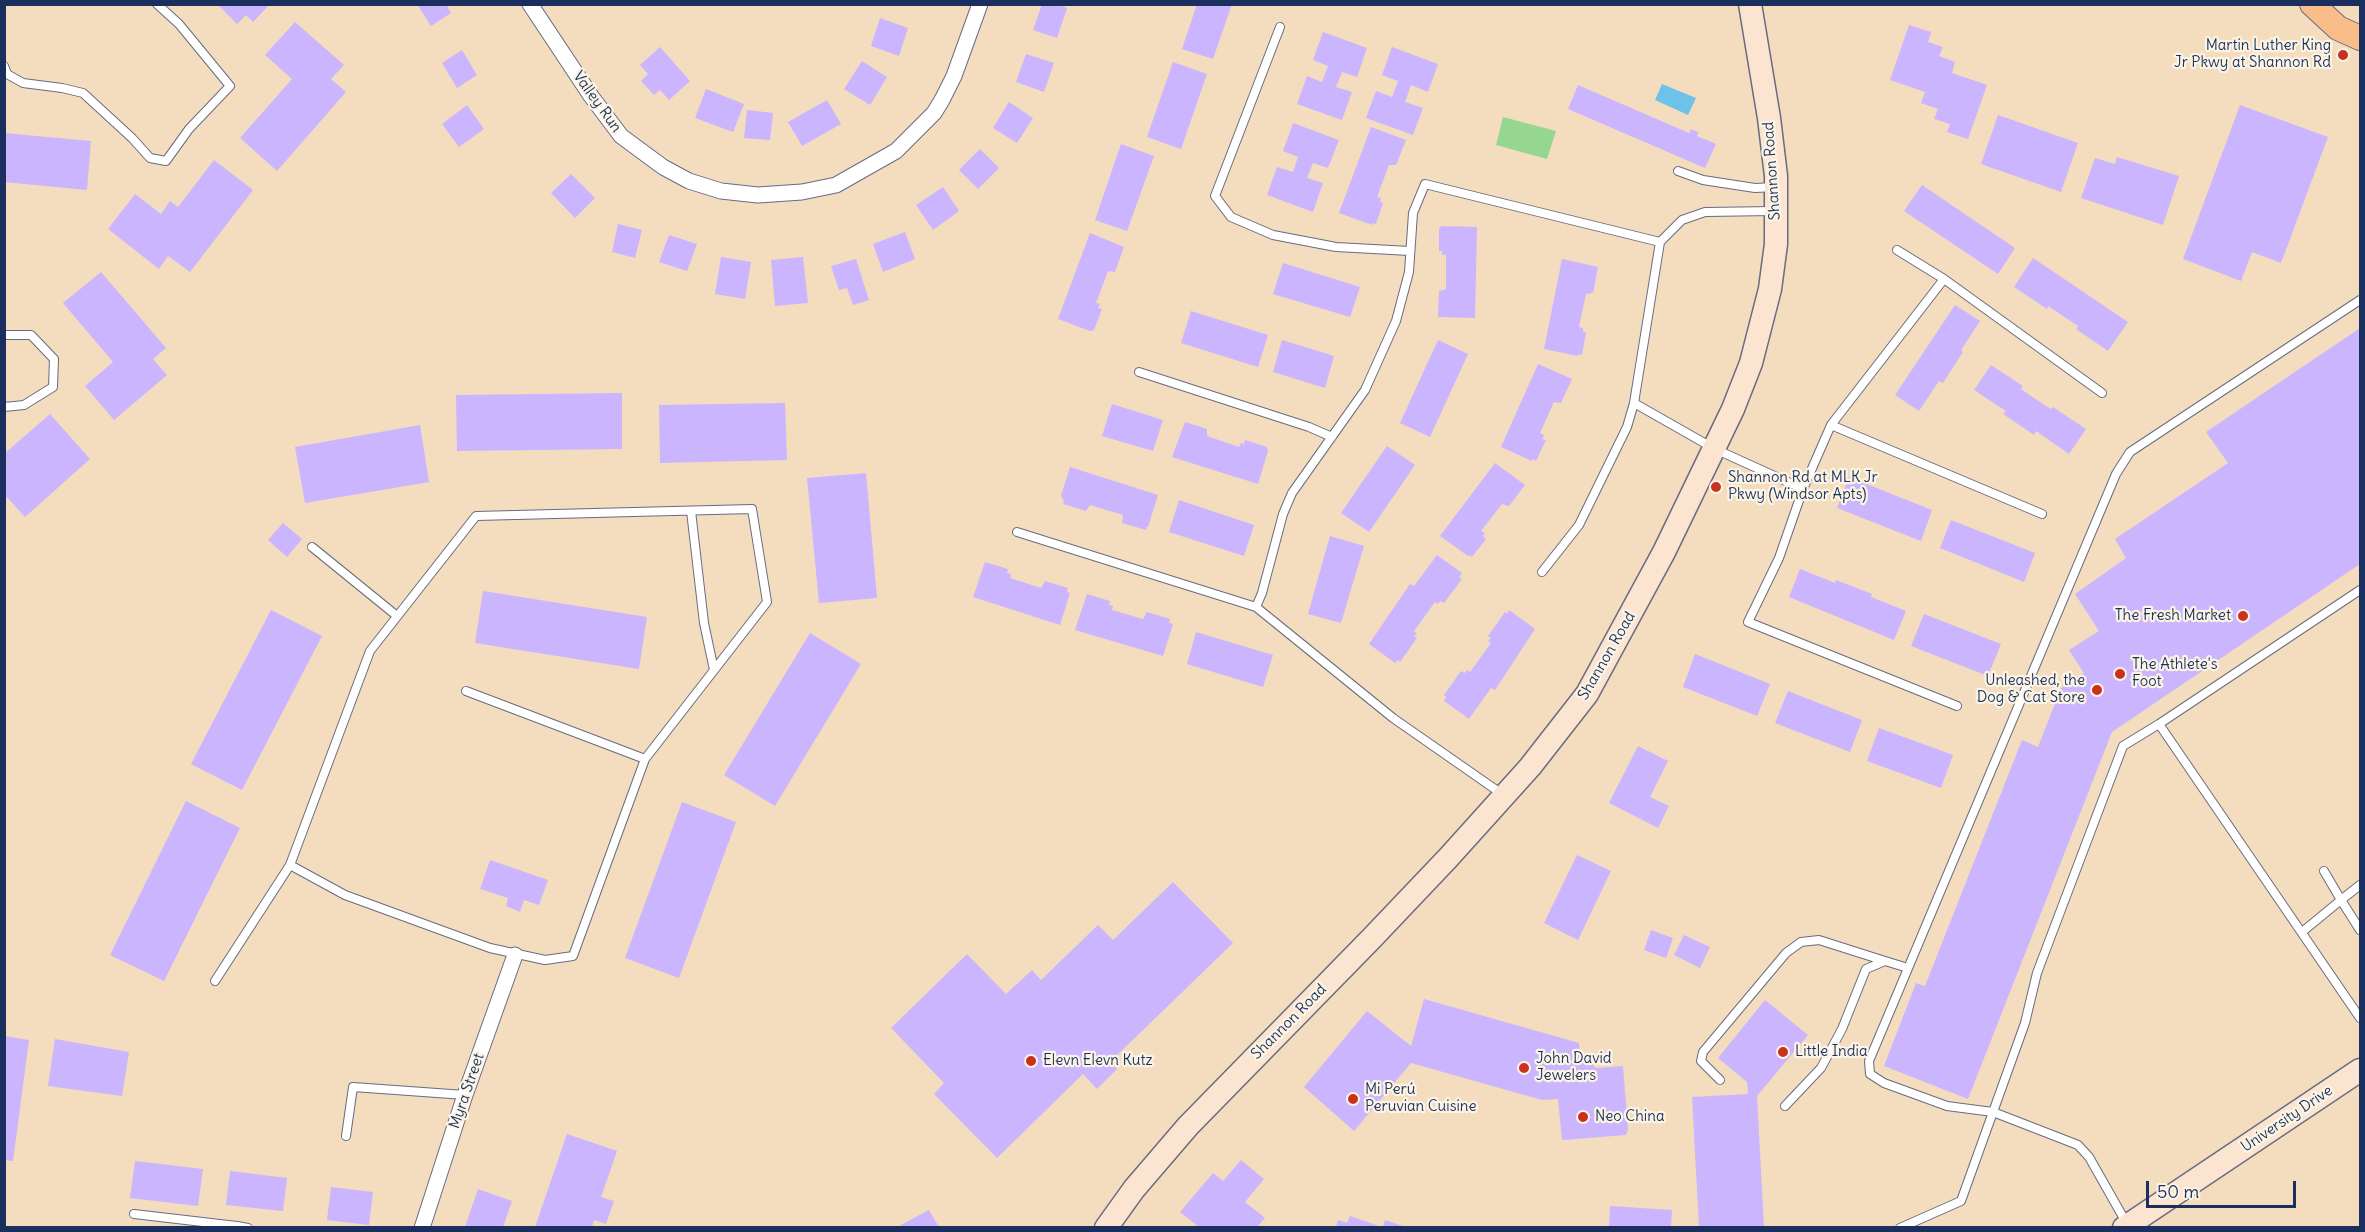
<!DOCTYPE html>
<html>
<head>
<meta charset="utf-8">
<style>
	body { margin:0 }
	#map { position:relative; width:2365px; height:1232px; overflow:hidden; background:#f4dcbe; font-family:Delius,sans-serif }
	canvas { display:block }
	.frame { position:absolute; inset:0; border:6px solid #1b2f5e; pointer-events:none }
	.scale { position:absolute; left:2146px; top:1181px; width:150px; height:27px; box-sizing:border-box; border:3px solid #1b2f5e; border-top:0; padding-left:8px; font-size:18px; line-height:21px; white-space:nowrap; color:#1b2f5e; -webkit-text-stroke:4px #fcf5e5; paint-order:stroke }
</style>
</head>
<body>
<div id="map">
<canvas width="2365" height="1232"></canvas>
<div class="frame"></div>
<div class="scale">50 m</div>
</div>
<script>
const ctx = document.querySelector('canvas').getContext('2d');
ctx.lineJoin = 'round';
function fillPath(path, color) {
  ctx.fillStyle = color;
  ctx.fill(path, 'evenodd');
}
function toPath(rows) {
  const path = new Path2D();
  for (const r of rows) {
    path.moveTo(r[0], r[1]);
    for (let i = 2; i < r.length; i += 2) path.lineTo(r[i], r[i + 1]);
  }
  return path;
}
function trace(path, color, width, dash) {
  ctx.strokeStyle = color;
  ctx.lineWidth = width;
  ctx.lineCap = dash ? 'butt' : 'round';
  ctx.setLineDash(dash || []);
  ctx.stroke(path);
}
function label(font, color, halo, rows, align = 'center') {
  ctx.font = font + ' Delius,sans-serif';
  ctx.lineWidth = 4.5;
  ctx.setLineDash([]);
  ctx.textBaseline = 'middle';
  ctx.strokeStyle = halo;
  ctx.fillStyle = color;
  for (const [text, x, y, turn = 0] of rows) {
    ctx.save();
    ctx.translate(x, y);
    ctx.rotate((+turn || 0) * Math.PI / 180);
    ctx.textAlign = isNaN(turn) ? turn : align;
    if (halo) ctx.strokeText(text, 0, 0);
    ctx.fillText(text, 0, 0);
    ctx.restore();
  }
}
fillPath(toPath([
	[1503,117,1556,131,1547,159,1496,145]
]), '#95d78f');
fillPath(toPath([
	[1662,84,1696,98,1688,115,1655,100]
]), '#6dc2ea');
fillPath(toPath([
	[217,4,270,4,253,22,246,15,237,24],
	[417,4,446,4,451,13,431,26],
	[1042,4,1057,4,1067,8,1057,38,1033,30],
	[1197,4,1232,4,1213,59,1182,49],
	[880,18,908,28,899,56,871,46],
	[295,22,344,65,331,79,346,92,277,171,240,138,292,79,265,55],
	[1909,25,1931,32,1928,42,1943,47,1939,56,1955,62,1952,73,1987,85,1968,139,1947,132,1950,124,1934,119,1938,109,1921,103,1925,92,1890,80],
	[1323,32,1367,48,1357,77,1342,72,1336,87,1352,92,1342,120,1297,104,1307,76,1322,82,1328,66,1313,60],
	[660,47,690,81,669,100,660,90,654,95,641,81,648,74,640,65],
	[1392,47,1438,64,1428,92,1411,85,1405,102,1423,108,1413,135,1366,118,1376,91,1392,97,1398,81,1382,75],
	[462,50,477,75,457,88,442,63],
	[1026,54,1054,63,1044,92,1016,82],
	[862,61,887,77,870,105,844,89],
	[1173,62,1207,74,1181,149,1147,137],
	[1578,85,1689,133,1691,129,1698,132,1697,136,1716,144,1705,168,1568,109],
	[706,89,744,104,733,132,695,118],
	[827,100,841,124,802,146,788,122],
	[1009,102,1033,118,1017,143,993,128],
	[467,105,484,129,459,147,442,124],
	[2240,105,2328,137,2281,263,2252,252,2241,281,2183,259],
	[747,110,773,113,770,140,744,138],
	[1998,115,2078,143,2061,192,1981,164],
	[1293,123,1339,140,1328,168,1313,163,1307,178,1323,183,1313,212,1267,195,1277,167,1293,172,1298,157,1283,151],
	[1371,127,1406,140,1396,165,1389,165,1377,197,1381,198,1380,202,1383,203,1376,224,1372,223,1372,225,1339,213],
	[4,133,91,141,87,190,4,182],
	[1121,144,1154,156,1127,231,1095,220],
	[980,149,999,168,978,189,959,170],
	[2117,157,2179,176,2163,225,2081,198,2095,158,2115,164],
	[214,160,253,190,190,272,168,256,159,269,108,229,135,194,161,214,170,201,178,207],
	[571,174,595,198,575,218,551,193],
	[1922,185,2015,248,1998,274,1904,211],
	[943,187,959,211,933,230,916,205],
	[618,224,642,230,635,258,612,252],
	[1442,226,1477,227,1475,318,1438,317,1439,291,1446,289,1446,255,1442,255,1442,251,1439,251,1439,228],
	[905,232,915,259,883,272,873,244],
	[1090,233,1124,247,1115,272,1108,271,1096,303,1100,304,1098,308,1102,309,1094,330,1090,331,1058,319],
	[669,235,697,244,687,271,659,262],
	[721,257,751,262,745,299,715,294],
	[803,257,808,303,775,306,771,260],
	[2033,258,2128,322,2108,351,2076,329,2078,326,2048,306,2047,309,2014,287],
	[856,259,869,300,853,305,847,288,839,290,831,266],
	[1562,259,1598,267,1593,293,1586,294,1579,327,1583,328,1583,332,1586,332,1582,355,1578,354,1578,356,1544,349],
	[1283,263,1360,287,1350,317,1273,294],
	[101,272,166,348,153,359,167,375,114,420,85,386,113,362,63,303],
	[1955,305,1980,321,1961,350,1963,352,1943,383,1939,381,1919,411,1895,395],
	[1191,311,1268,335,1258,367,1181,343],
	[2360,328,2360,564,2112,732,1968,1099,1884,1066,1916,983,1925,986,2022,740,2038,747,2061,688,2084,673,2069,650,2099,631,2075,594,2126,558,2115,539,2228,463,2206,432],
	[1282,340,1334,356,1325,388,1273,372],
	[1438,340,1468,354,1430,437,1400,423],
	[1538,364,1572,379,1561,403,1554,402,1540,433,1544,435,1542,439,1546,440,1536,461,1533,459,1532,461,1501,447],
	[1991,365,2023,386,2021,389,2037,400,2051,409,2053,407,2086,429,2069,454,2036,431,2034,435,2003,414,2006,411,1974,390],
	[622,393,622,449,457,451,456,395],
	[785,403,787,460,660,463,659,405],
	[1112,404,1163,420,1153,451,1102,436],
	[50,414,90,459,25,517,4,494,4,454],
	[1185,422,1207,429,1207,436,1239,447,1241,443,1244,444,1245,440,1267,447,1268,451,1258,484,1172,457],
	[420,425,429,482,305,503,295,447],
	[1387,446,1415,465,1369,532,1341,513],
	[1495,463,1525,485,1509,506,1502,504,1481,531,1485,533,1483,536,1486,539,1472,557,1469,555,1468,556,1440,536],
	[1070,467,1158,495,1148,527,1147,526,1146,530,1122,523,1123,515,1090,505,1086,511,1063,504,1064,501,1061,496],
	[866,473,877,598,819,603,807,478],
	[1849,477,1932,510,1921,541,1837,508],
	[1179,500,1254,525,1244,556,1169,532],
	[1951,520,2035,553,2024,582,1940,548],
	[283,523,302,539,287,557,268,540],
	[1330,536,1364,546,1341,623,1308,614],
	[1437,555,1462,573,1459,577,1462,579,1444,603,1440,601,1438,604,1435,602,1414,631,1417,633,1414,636,1417,638,1400,662,1398,660,1395,663,1369,644,1410,584,1414,586],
	[985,562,1008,569,1007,573,1011,574,1010,578,1041,588,1045,581,1068,588,1067,592,1070,593,1060,625,973,597],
	[1800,569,1835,583,1836,580,1872,594,1871,597,1906,611,1894,640,1789,597],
	[483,591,647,617,639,669,475,643],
	[1087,594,1110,601,1109,605,1113,606,1112,610,1143,619,1147,612,1170,619,1169,623,1173,624,1163,656,1075,630],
	[271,610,322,636,242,790,191,764],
	[1509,610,1535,629,1495,690,1491,688,1469,719,1444,701,1446,697,1444,695,1461,671,1465,673,1467,670,1470,672,1491,643,1488,641,1491,638,1488,636,1505,612,1507,614],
	[1924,614,2001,644,1988,676,1911,646],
	[1196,632,1273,655,1263,687,1187,664],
	[810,633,861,664,775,806,724,775],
	[1695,654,1770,684,1757,716,1683,687],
	[1788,691,1862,720,1850,752,1775,723],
	[1879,728,1953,755,1941,788,1867,761],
	[1638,746,1668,761,1650,797,1669,806,1658,828,1609,803],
	[186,801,240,828,164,981,110,955],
	[682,802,736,822,679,978,625,958],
	[1577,855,1611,871,1578,940,1544,923],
	[490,860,548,880,539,905,524,900,520,912,506,906,508,898,480,889],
	[1173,882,1233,943,1110,1062,1117,1069,1097,1089,1083,1074,997,1158,934,1094,944,1083,891,1028,967,954,1006,994,1032,970,1041,980,1098,925,1113,940],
	[1651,930,1673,938,1666,958,1644,950],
	[1684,935,1710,947,1700,968,1674,955],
	[1424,999,1579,1043,1580,1054,1593,1057,1594,1067,1597,1068,1623,1066,1628,1130,1626,1135,1562,1140,1558,1099,1542,1100,1411,1063,1354,1131,1304,1087,1367,1011,1411,1046],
	[1765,1000,1808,1035,1757,1096,1764,1227,1699,1227,1692,1097,1748,1094,1747,1082,1718,1058],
	[4,1036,29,1040,13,1161,4,1160],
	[55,1039,129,1052,122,1096,48,1086],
	[567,1134,617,1151,601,1197,614,1201,606,1224,594,1220,592,1227,535,1227],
	[1241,1160,1264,1179,1245,1202,1265,1218,1257,1227,1199,1227,1180,1212,1213,1173,1223,1181],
	[135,1161,203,1169,198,1206,130,1198],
	[230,1171,287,1178,283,1211,226,1205],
	[331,1187,373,1192,369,1225,327,1220],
	[478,1189,512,1201,503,1227,465,1227],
	[1610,1206,1672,1210,1671,1227,1609,1227],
	[929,1210,939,1227,897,1227],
	[1350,1216,1382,1227,1336,1227,1338,1220,1347,1223],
	[1385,1220,1406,1227,1383,1227]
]), '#cbb5ff');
const lane = toPath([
	[1280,27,1215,196,1231,217,1273,235,1336,247,1410,251],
	[4,66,7,74,23,83,62,88,83,93,132,138,150,158,166,161,189,129,230,86,179,24,157,4],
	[1678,171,1703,180,1755,188,1775,187],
	[1660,242,1682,220,1705,212,1774,211],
	[1897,250,1944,279,2102,393],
	[1944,279,1831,425,1803,489,1779,558,1748,622,1957,706],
	[4,335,31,335,54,359,53,387,24,405,4,407],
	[1139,372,1309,427,1332,437],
	[1831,425,2042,514],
	[691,511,704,623,714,670],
	[1017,532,1256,607],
	[312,547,397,616],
	[1542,572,1579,525,1627,427,1634,403,1715,449,1803,489],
	[2360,590,2159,724,2360,1018],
	[466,691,645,759],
	[1502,794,1393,718,1256,607,1262,593,1283,514,1292,493,1365,390,1396,321,1409,272,1413,213,1425,184,1660,242,1634,403],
	[2360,885,2341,900,2360,930],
	[2302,932,2341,900,2324,871],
	[215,981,290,865,370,651,476,516,752,509,767,602,645,759,573,956,545,960,490,948,345,895,290,865],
	[1720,1080,1701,1061,1703,1052,1786,953,1801,942,1819,940,1885,961],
	[1785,1106,1821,1068,1842,1029,1866,969,1885,961,1908,968],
	[346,1136,353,1087,465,1095],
	[134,1214,237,1226,237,1228],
	[2127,1224,2089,1157,2078,1145,1993,1112,1947,1106,1884,1083,1870,1074,1869,1061,2116,474,2130,452,2360,300],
	[237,1226,248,1228],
	[1900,1228,1961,1201,2025,1023,2037,973,2123,746,2159,724]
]);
const street = toPath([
	[530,4,591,96,621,136,663,167,689,181,721,191,758,195,802,192,836,185,896,151,934,113,942,100,954,76,980,4],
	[422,1228,465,1095,515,955]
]);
const secondary = toPath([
	[1106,1228,1134,1189,1188,1126,1371,939,1448,858,1530,767,1587,694,1664,552,1733,409,1751,363,1770,289,1776,244,1776,176,1769,118,1750,4],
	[2124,1228,2360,1070]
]);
const primary = toPath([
	[2312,4,2338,28,2360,38]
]);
trace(lane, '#676c80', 10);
trace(street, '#676c80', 17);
trace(secondary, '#676c80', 25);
trace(primary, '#676c80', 26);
trace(lane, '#fff', 8);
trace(street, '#fff', 15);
trace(secondary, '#fce5d0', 22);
trace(primary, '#f8bd89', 24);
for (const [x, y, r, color] of [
	[2343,55,6,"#c8321e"],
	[1716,487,6,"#c8321e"],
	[2243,616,6,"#c8321e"],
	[2120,674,6,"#c8321e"],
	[2097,690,6,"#c8321e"],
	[1783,1052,6,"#c8321e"],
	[1031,1061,6,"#c8321e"],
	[1524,1068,6,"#c8321e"],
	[1353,1099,6,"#c8321e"],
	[1583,1117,6,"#c8321e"]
]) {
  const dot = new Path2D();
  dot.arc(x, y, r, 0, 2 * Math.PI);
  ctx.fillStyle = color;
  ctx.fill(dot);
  trace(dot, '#fcf5e5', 2);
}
label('15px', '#1b2f5e', '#fcf5e5', [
	["Martin Luther King",2331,46,"right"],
	["Jr Pkwy at Shannon Rd",2331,63,"right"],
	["Shannon Rd at MLK Jr",1728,478],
	["Pkwy (Windsor Apts)",1728,495],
	["The Fresh Market",2231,616,"right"],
	["The Athlete's",2132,665],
	["Foot",2132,682],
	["Unleashed, the",2085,681,"right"],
	["Dog & Cat Store",2085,698,"right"],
	["Little India",1795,1052],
	["John David",1536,1059],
	["Jewelers",1536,1076],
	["Elevn Elevn Kutz",1043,1061],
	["Mi Perú",1365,1090],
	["Peruvian Cuisine",1365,1107],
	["Neo China",1595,1117]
], 'left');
label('15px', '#1b2f5e', '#fcf5e5', [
	["Valley Run",597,102,54],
	["Shannon Road",1772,171,-94],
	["Shannon Road",1607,656,-60],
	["Shannon Road",1289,1022,-45],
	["Myra Street",467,1091,-71],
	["University Drive",2287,1119,-34]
]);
</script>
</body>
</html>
